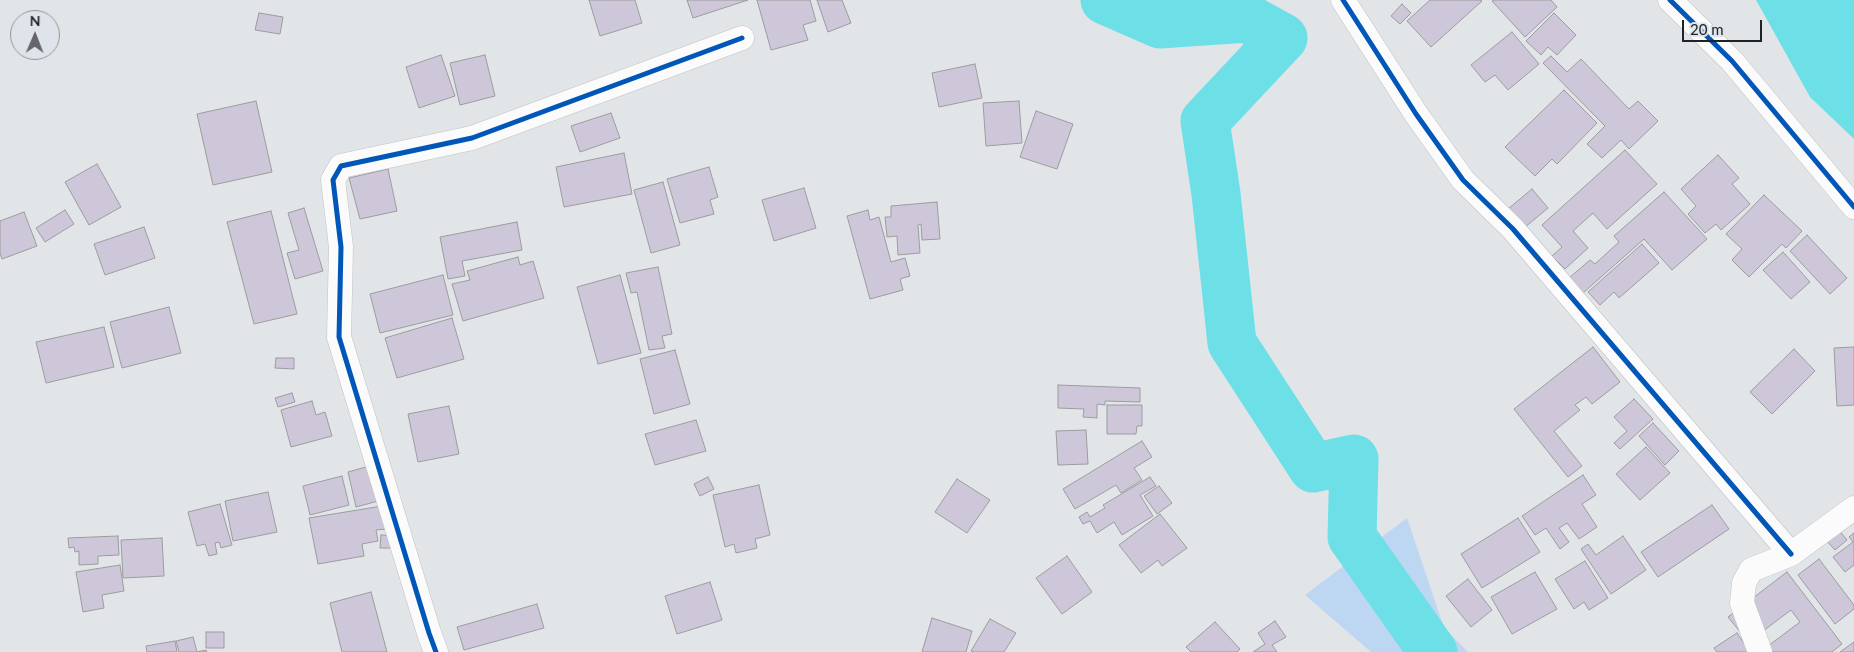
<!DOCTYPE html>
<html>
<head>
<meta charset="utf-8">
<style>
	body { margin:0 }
	#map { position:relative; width:1854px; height:652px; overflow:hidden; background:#e2e5e8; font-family:Lato,sans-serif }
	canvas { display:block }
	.north { position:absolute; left:10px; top:10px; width:50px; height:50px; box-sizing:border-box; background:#dfe4eb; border:1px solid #93969b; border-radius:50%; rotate:1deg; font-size:14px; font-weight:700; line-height:20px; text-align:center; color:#202224 }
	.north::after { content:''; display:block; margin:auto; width:18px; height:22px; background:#646669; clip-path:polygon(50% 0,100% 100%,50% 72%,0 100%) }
	.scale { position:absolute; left:1682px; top:20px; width:80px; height:22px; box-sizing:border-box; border:2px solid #202224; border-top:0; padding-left:6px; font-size:15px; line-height:18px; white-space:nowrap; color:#202224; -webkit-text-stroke:4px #dfe4eb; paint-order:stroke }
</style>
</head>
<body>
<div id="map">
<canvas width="1854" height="652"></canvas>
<div class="north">N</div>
<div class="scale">20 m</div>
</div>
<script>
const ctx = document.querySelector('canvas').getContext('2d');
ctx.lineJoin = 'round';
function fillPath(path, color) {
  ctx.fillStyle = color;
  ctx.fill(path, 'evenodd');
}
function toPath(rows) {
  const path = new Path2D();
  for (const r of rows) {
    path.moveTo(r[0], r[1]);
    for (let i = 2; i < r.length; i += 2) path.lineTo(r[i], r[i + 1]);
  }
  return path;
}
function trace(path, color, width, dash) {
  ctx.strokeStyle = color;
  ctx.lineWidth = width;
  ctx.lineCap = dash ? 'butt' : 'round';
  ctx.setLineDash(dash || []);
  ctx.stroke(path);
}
fillPath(toPath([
	[1407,518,1444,628,1468,652,1371,652,1305,595]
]), '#bdd6f1');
fillPath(toPath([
	[1756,0,1854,0,1854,139,1810,97]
]), '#6ddfe7');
trace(toPath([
	[1105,0,1160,24,1247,18,1283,38,1205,121,1216,194,1232,343,1313,468,1354,459,1352,537,1433,652]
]), '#6ddfe7', 49);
const building = toPath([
	[589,0,635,0,642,23,600,36,589,0],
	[687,0,748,0,693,18,687,0],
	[757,0,810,0,816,21,803,25,808,40,771,50,757,0],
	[817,0,842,0,851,23,828,32,817,0],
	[1430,0,1481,0,1482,1,1431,47,1407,21,1430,0],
	[1494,0,1551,0,1557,7,1525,37,1492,1,1494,0],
	[1402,4,1411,13,1400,24,1391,16,1402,4],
	[259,13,283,17,280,34,255,30,259,13],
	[1554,13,1576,35,1557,55,1548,47,1541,55,1526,41,1554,13],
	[1512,32,1539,64,1508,90,1495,75,1485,82,1471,65,1512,32],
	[441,55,455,96,419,108,406,67,441,55],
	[485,55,495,96,460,105,450,63,485,55],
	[1551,56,1567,72,1581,59,1629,109,1638,101,1658,121,1629,149,1621,140,1602,158,1587,144,1605,126,1543,63,1551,56],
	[975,64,982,98,939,107,932,73,975,64],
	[1564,90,1597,123,1557,164,1552,159,1535,176,1505,147,1564,90],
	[256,101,272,172,213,185,197,114,256,101],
	[1019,101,1022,143,986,146,983,103,1019,101],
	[1036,111,1073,124,1057,169,1020,157,1036,111],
	[611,113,620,138,580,152,571,126,611,113],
	[1625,150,1657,184,1607,229,1593,213,1573,231,1588,248,1565,269,1552,256,1562,247,1542,225,1625,150],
	[624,153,632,194,564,207,556,167,624,153],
	[1718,155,1739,178,1732,184,1750,204,1721,230,1716,224,1705,233,1688,214,1696,206,1681,189,1718,155],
	[97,164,121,207,89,225,65,182,97,164],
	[709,167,718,197,710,200,714,214,680,223,667,179,709,167],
	[388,169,397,211,360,219,349,178,388,169],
	[663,182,680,245,651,253,634,190,663,182],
	[804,188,816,228,774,241,762,200,804,188],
	[1532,189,1548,208,1524,228,1508,209,1532,189],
	[1664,192,1707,239,1672,270,1644,239,1583,293,1569,278,1590,260,1595,264,1619,242,1614,236,1664,192],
	[1764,195,1802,231,1786,248,1782,244,1749,277,1732,260,1742,249,1726,234,1764,195],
	[937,202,940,239,922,240,921,224,918,225,920,253,898,255,897,236,887,237,885,217,891,217,891,206,937,202],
	[304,208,323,271,295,279,287,253,299,250,288,213,304,208],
	[65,210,74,224,45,242,36,228,65,210],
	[868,210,870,220,879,217,891,262,905,258,910,276,900,279,903,290,870,299,847,216,868,210],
	[271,211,297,314,254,324,227,222,271,211],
	[24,212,37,246,2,259,0,253,0,221,24,212],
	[517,222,522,250,462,261,465,276,448,279,440,237,517,222],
	[144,227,155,258,105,275,94,244,144,227],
	[1807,235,1847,278,1830,294,1790,251,1807,235],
	[1642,244,1659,263,1619,298,1614,292,1600,305,1588,292,1642,244],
	[1783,252,1810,282,1791,299,1763,270,1783,252],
	[518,257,520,265,533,261,544,298,463,321,452,284,470,280,467,271,518,257],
	[658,267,672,334,662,336,665,348,649,350,637,292,631,293,626,273,658,267],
	[443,275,453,315,380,333,370,294,443,275],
	[620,275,641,353,598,364,577,287,620,275],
	[169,307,181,353,122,368,110,322,169,307],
	[452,318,464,359,397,378,385,338,452,318],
	[104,327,114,367,46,383,36,342,104,327],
	[1593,347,1620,382,1592,404,1586,397,1575,405,1580,410,1554,431,1582,466,1568,477,1514,409,1593,347],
	[1854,347,1854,405,1837,406,1834,348,1854,347],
	[1794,349,1815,371,1772,414,1750,392,1794,349],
	[675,350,690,404,654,414,640,359,675,350],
	[276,358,294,358,294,369,275,368,276,358],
	[1058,385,1140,388,1140,402,1105,401,1105,405,1097,404,1097,418,1083,417,1084,409,1058,408,1058,385],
	[292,393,295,402,278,407,275,398,292,393],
	[1634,399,1653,419,1620,449,1614,443,1627,431,1614,417,1634,399],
	[312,401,316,415,325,412,332,436,291,447,281,410,312,401],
	[1107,405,1142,405,1142,426,1137,426,1136,434,1107,434,1107,405],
	[449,406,459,454,418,462,408,414,449,406],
	[696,420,706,451,655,465,645,434,696,420],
	[1653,423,1679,451,1665,465,1639,436,1653,423],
	[1086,430,1088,464,1058,465,1056,431,1086,430],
	[1142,441,1152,457,1134,468,1142,480,1121,493,1116,485,1075,509,1063,489,1142,441],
	[1646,447,1670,473,1640,500,1616,474,1646,447],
	[373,465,382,500,356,507,348,472,373,465],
	[1583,475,1596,495,1582,504,1597,527,1579,539,1567,523,1559,528,1569,542,1560,549,1546,528,1535,535,1522,516,1583,475],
	[342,476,349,505,310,515,303,486,342,476],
	[708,477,714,489,700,496,694,484,708,477],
	[1150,477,1156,486,1140,495,1153,516,1122,535,1114,522,1097,533,1090,521,1083,524,1079,517,1087,512,1090,517,1105,508,1103,505,1150,477],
	[957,479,990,500,967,533,935,512,957,479],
	[759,485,770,535,755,539,757,548,736,553,734,544,725,547,713,495,759,485],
	[1159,486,1172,503,1157,514,1144,496,1159,486],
	[268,492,277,532,233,541,225,501,268,492],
	[220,504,232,545,221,548,219,542,215,543,217,554,209,556,205,544,197,546,188,512,220,504],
	[1712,505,1729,529,1658,577,1641,552,1712,505],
	[382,506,386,529,376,530,378,541,362,544,364,556,318,564,309,518,382,506],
	[1160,514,1187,548,1162,566,1158,560,1141,573,1119,545,1160,514],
	[1518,518,1540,552,1482,588,1461,554,1518,518],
	[1837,528,1847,540,1835,550,1825,539,1837,528],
	[1854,533,1854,565,1845,572,1833,557,1853,542,1849,537,1854,533],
	[381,535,399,536,398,548,380,548,381,535],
	[118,536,119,555,98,556,98,564,79,565,79,551,75,552,74,547,69,548,68,538,118,536],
	[1623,536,1646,570,1611,594,1581,549,1588,544,1596,555,1623,536],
	[162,538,164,576,123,578,121,540,162,538],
	[1067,556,1092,592,1062,614,1036,578,1067,556],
	[1819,559,1854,605,1854,609,1835,624,1798,575,1819,559],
	[1585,561,1608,598,1589,610,1584,602,1574,609,1555,579,1585,561],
	[120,565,124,591,102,595,104,608,83,612,76,572,120,565],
	[1535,572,1557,609,1512,634,1491,597,1535,572],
	[1787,572,1842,644,1832,652,1760,652,1800,622,1791,610,1763,631,1768,638,1754,649,1728,617,1787,572],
	[1468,579,1492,610,1471,627,1446,596,1468,579],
	[710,582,722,620,677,634,665,596,710,582],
	[371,592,387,652,342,652,330,603,371,592],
	[537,604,544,628,464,650,457,627,537,604],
	[932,618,972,631,966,652,922,652,932,618],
	[990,619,1016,633,1004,652,974,652,971,651,990,619],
	[1275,621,1286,637,1272,645,1277,652,1253,652,1265,644,1258,633,1275,621],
	[1215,622,1240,649,1237,652,1191,652,1186,647,1215,622],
	[206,632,224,632,224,648,206,648,206,632],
	[1737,633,1750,652,1717,652,1714,648,1737,633],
	[193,637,197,652,206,650,207,652,179,652,176,641,193,637],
	[175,641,177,652,147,652,146,646,175,641],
	[1854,642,1854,652,1840,652,1854,642]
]);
fillPath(building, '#cec7d9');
trace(building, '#9b9c9e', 1);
const street = toPath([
	[1343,0,1416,114,1463,180,1513,229,1791,554],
	[1670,0,1732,61,1854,207],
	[436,652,429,633,339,337,341,247,333,180,341,166,472,138,742,38],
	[1760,652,1742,603,1744,583,1751,570,1791,554,1854,508]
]);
trace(street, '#bfc1c3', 25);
trace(street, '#fbfbfc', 24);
trace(toPath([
	[1343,0,1416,114,1463,180,1513,229,1791,554],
	[1670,0,1732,61,1854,207],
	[436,652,429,633,339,337,341,247,333,180,341,166,472,138,742,38]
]), '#0057b8', 5);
</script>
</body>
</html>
